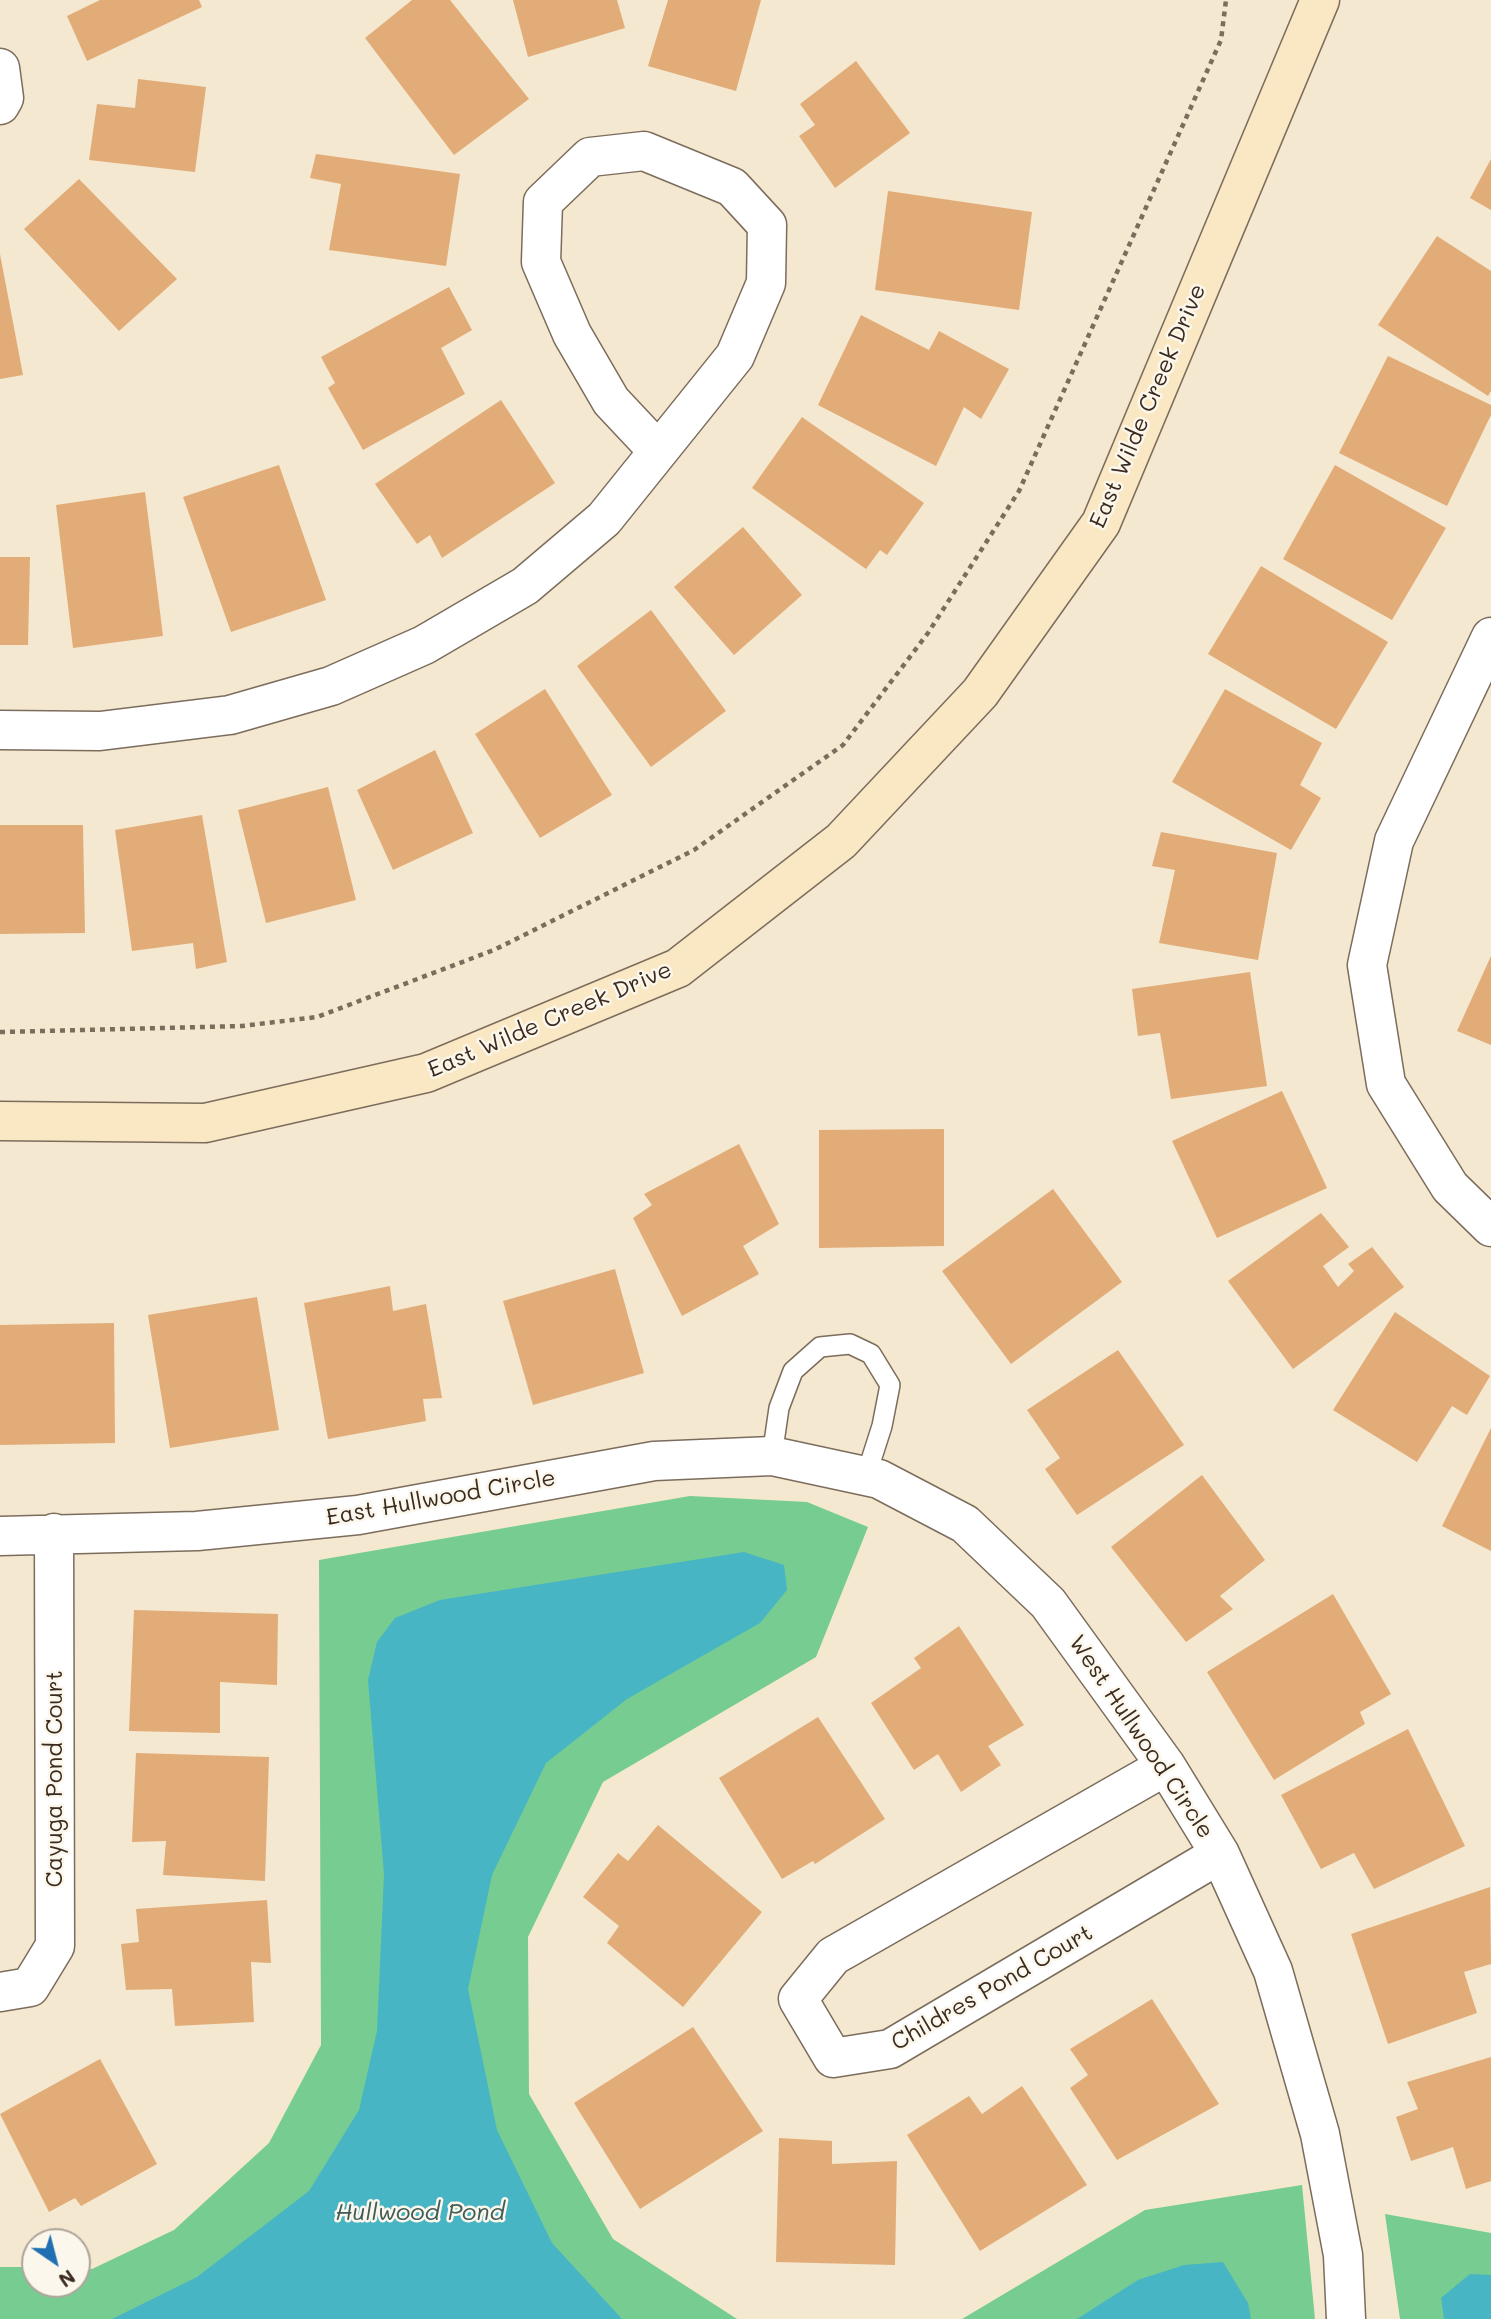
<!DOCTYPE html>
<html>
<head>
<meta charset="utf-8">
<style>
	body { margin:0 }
	#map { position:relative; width:1491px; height:2319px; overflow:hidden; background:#f4e8d0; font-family:Mali,sans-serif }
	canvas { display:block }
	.north { position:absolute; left:21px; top:2228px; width:70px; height:70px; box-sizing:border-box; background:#fbf7ec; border:2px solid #aea59a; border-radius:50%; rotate:145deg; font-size:19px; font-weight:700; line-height:28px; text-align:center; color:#3b2a1e }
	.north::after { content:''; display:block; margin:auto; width:24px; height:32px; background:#1f6fb2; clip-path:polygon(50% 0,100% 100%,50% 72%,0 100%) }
</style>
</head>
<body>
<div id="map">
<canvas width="1491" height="2319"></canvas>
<div class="north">N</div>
</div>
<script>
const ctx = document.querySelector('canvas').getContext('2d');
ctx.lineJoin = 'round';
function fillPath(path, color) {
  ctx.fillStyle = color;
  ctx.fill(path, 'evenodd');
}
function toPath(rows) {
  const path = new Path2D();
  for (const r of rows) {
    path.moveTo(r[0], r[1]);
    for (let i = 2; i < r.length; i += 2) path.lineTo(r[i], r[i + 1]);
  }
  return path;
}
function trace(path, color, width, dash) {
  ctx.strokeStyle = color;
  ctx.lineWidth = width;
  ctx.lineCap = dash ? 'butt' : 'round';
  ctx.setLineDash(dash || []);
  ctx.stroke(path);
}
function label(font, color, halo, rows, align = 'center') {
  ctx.font = font + ' Mali,sans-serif';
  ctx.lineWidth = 5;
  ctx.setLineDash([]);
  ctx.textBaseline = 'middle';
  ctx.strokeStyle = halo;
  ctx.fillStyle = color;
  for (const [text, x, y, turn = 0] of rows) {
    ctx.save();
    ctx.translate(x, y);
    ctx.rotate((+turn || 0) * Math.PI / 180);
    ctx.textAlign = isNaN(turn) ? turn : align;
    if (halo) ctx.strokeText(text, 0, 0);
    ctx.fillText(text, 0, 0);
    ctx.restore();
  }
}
fillPath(toPath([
	[690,1496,807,1502,868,1527,816,1657,603,1782,528,1937,529,2094,613,2239,737,2319,0,2319,0,2267,35,2267,35,2284,77,2284,77,2268,92,2269,174,2230,269,2143,321,2045,319,1560],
	[1302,2185,1315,2319,962,2319,1145,2210],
	[1385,2214,1491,2233,1491,2319,1400,2319]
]), '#76cc91');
fillPath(toPath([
	[744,1552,784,1565,787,1590,760,1623,627,1699,546,1763,492,1875,468,1989,497,2130,552,2243,622,2319,112,2319,197,2277,309,2191,359,2110,377,2031,384,1874,368,1680,377,1642,395,1618,440,1600],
	[1223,2262,1248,2303,1251,2319,1077,2319,1138,2280,1184,2265],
	[1470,2274,1491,2275,1491,2319,1444,2319,1441,2298]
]), '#48b5c4');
fillPath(toPath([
	[100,0,199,0,202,7,87,61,67,16],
	[412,0,450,0,529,99,454,155,365,38],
	[513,0,617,0,625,28,528,57],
	[668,0,761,0,736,91,648,66],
	[856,61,910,133,835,188,799,136,815,125,800,104],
	[138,79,206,87,195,172,89,160,97,104,135,108],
	[316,154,460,174,446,266,329,250,341,184,310,178],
	[1491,159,1491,210,1470,198],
	[79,179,177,279,119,331,24,229],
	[888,191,1032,212,1019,310,875,290],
	[1437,236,1491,271,1491,391,1488,396,1378,325],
	[0,254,23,375,0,379],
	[449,287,472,330,441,348,465,394,363,450,328,388,335,383,321,357],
	[861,315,929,350,939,331,1009,369,981,419,964,407,936,466,818,405],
	[1388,356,1491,405,1491,415,1447,506,1339,453],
	[501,400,555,483,442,558,430,535,417,544,375,484],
	[802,417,924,503,887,555,880,550,866,569,752,488],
	[279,465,326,600,231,632,183,497],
	[1335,465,1446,528,1392,620,1283,559],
	[145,492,163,636,73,648,56,505],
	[743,527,802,595,734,655,674,587],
	[0,557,30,557,28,645,0,645],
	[1261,566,1388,642,1336,729,1208,654],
	[651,610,726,711,651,767,577,666],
	[545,689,612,795,540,838,475,734],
	[1225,689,1322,743,1300,785,1321,798,1291,850,1172,782],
	[435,750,473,833,393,870,357,790],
	[328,787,356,900,266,923,238,810],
	[202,815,227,962,196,969,193,943,132,951,115,830],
	[0,825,83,825,85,933,0,934],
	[1161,832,1277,853,1258,960,1159,943,1175,870,1152,866],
	[1491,956,1491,1045,1457,1031],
	[1250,972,1267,1086,1171,1099,1160,1033,1138,1036,1132,989],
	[1282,1091,1327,1188,1217,1238,1172,1141],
	[944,1129,944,1246,819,1248,819,1130],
	[739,1144,779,1224,743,1246,759,1274,682,1316,633,1218,652,1205,644,1194],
	[1053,1189,1122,1282,1011,1364,942,1271],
	[1321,1213,1349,1247,1323,1266,1338,1287,1354,1271,1348,1264,1372,1247,1404,1287,1293,1369,1228,1281],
	[615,1269,644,1373,533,1405,503,1301],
	[390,1286,393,1311,426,1304,442,1398,423,1399,426,1421,328,1439,304,1303],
	[257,1297,279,1430,170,1448,148,1315],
	[1395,1312,1490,1376,1467,1415,1452,1406,1417,1462,1333,1410],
	[114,1323,115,1443,0,1445,0,1325],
	[1118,1350,1184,1445,1077,1515,1045,1469,1060,1458,1027,1410],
	[1491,1428,1491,1551,1442,1526],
	[1202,1475,1265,1560,1220,1596,1233,1609,1186,1642,1111,1547],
	[1333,1594,1391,1694,1360,1712,1365,1724,1274,1780,1207,1672],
	[134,1610,278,1614,277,1685,220,1682,220,1733,129,1731],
	[959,1626,1024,1725,988,1746,1001,1765,961,1792,938,1754,914,1770,871,1703,921,1668,914,1658],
	[818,1717,885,1819,815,1864,813,1861,782,1879,719,1778],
	[1408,1729,1465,1846,1374,1889,1354,1853,1321,1869,1281,1795],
	[136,1753,269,1757,265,1881,163,1875,166,1841,132,1842],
	[658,1825,762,1912,683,2007,607,1943,619,1926,583,1897,618,1853,628,1861],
	[1490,1887,1491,1964,1464,1972,1477,2013,1388,2044,1351,1934],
	[267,1900,271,1963,251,1962,254,2022,175,2026,172,1989,126,1990,121,1944,139,1942,136,1909],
	[1152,1999,1219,2104,1117,2160,1070,2088,1088,2075,1070,2049],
	[693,2027,763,2131,640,2209,574,2103],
	[1491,2057,1491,2181,1466,2189,1453,2147,1411,2161,1396,2117,1418,2109,1407,2082],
	[100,2059,157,2164,81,2206,75,2198,49,2212,0,2114],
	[1022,2086,1087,2185,980,2251,907,2135,969,2096,982,2114],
	[779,2138,832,2141,832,2164,897,2161,895,2265,776,2262]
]), '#e2ac78');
const lane = toPath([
	[772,1456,779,1408,793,1371,820,1347,850,1344,871,1354,890,1385,882,1426,866,1476]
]);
const street = toPath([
	[0,68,4,98,0,105],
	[1491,637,1394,841,1367,965,1386,1084,1450,1187,1491,1227],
	[0,730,100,731,230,715,331,686,424,645,525,586,604,519,735,356,766,283,767,225,732,187,644,151,590,157,543,202,541,262,572,334,611,401,657,450],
	[0,1536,197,1531,358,1515,654,1461,772,1456,879,1479,965,1524,1048,1603,1166,1766,1220,1854,1273,1971,1320,2134,1343,2255,1346,2319],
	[1166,1766,833,1956,798,1999,833,2058,890,2049,1220,1854],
	[0,1992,30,1987,55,1946,54,1533]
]);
const secondary = toPath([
	[0,1121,205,1123,426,1073,678,968,841,841,980,693,1101,523,1320,0]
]);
trace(lane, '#7c6c5c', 22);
trace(street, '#7c6c5c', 41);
trace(secondary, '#7c6c5c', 41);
trace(toPath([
	[0,1032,242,1026,317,1017,494,950,694,850,843,745,928,633,1019,491,1221,40,1226,0]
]), '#7c6c5c', 4.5, [5, 5]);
trace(lane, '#fff', 19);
trace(street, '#fff', 38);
trace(secondary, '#fae7c3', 38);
label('23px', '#3b2a1e', '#fbf7ec', [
	["East Wilde Creek Drive",1148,406,-67],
	["East Wilde Creek Drive",550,1020,-23],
	["East Hullwood Circle",441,1498,-10],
	["West Hullwood Circle",1141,1737,56],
	["Cayuga Pond Court",55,1779,-90],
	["Childres Pond Court",992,1988,-30]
]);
label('italic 24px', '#405b58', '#fbf7ec', [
	["Hullwood Pond",420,2213]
]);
</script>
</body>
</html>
